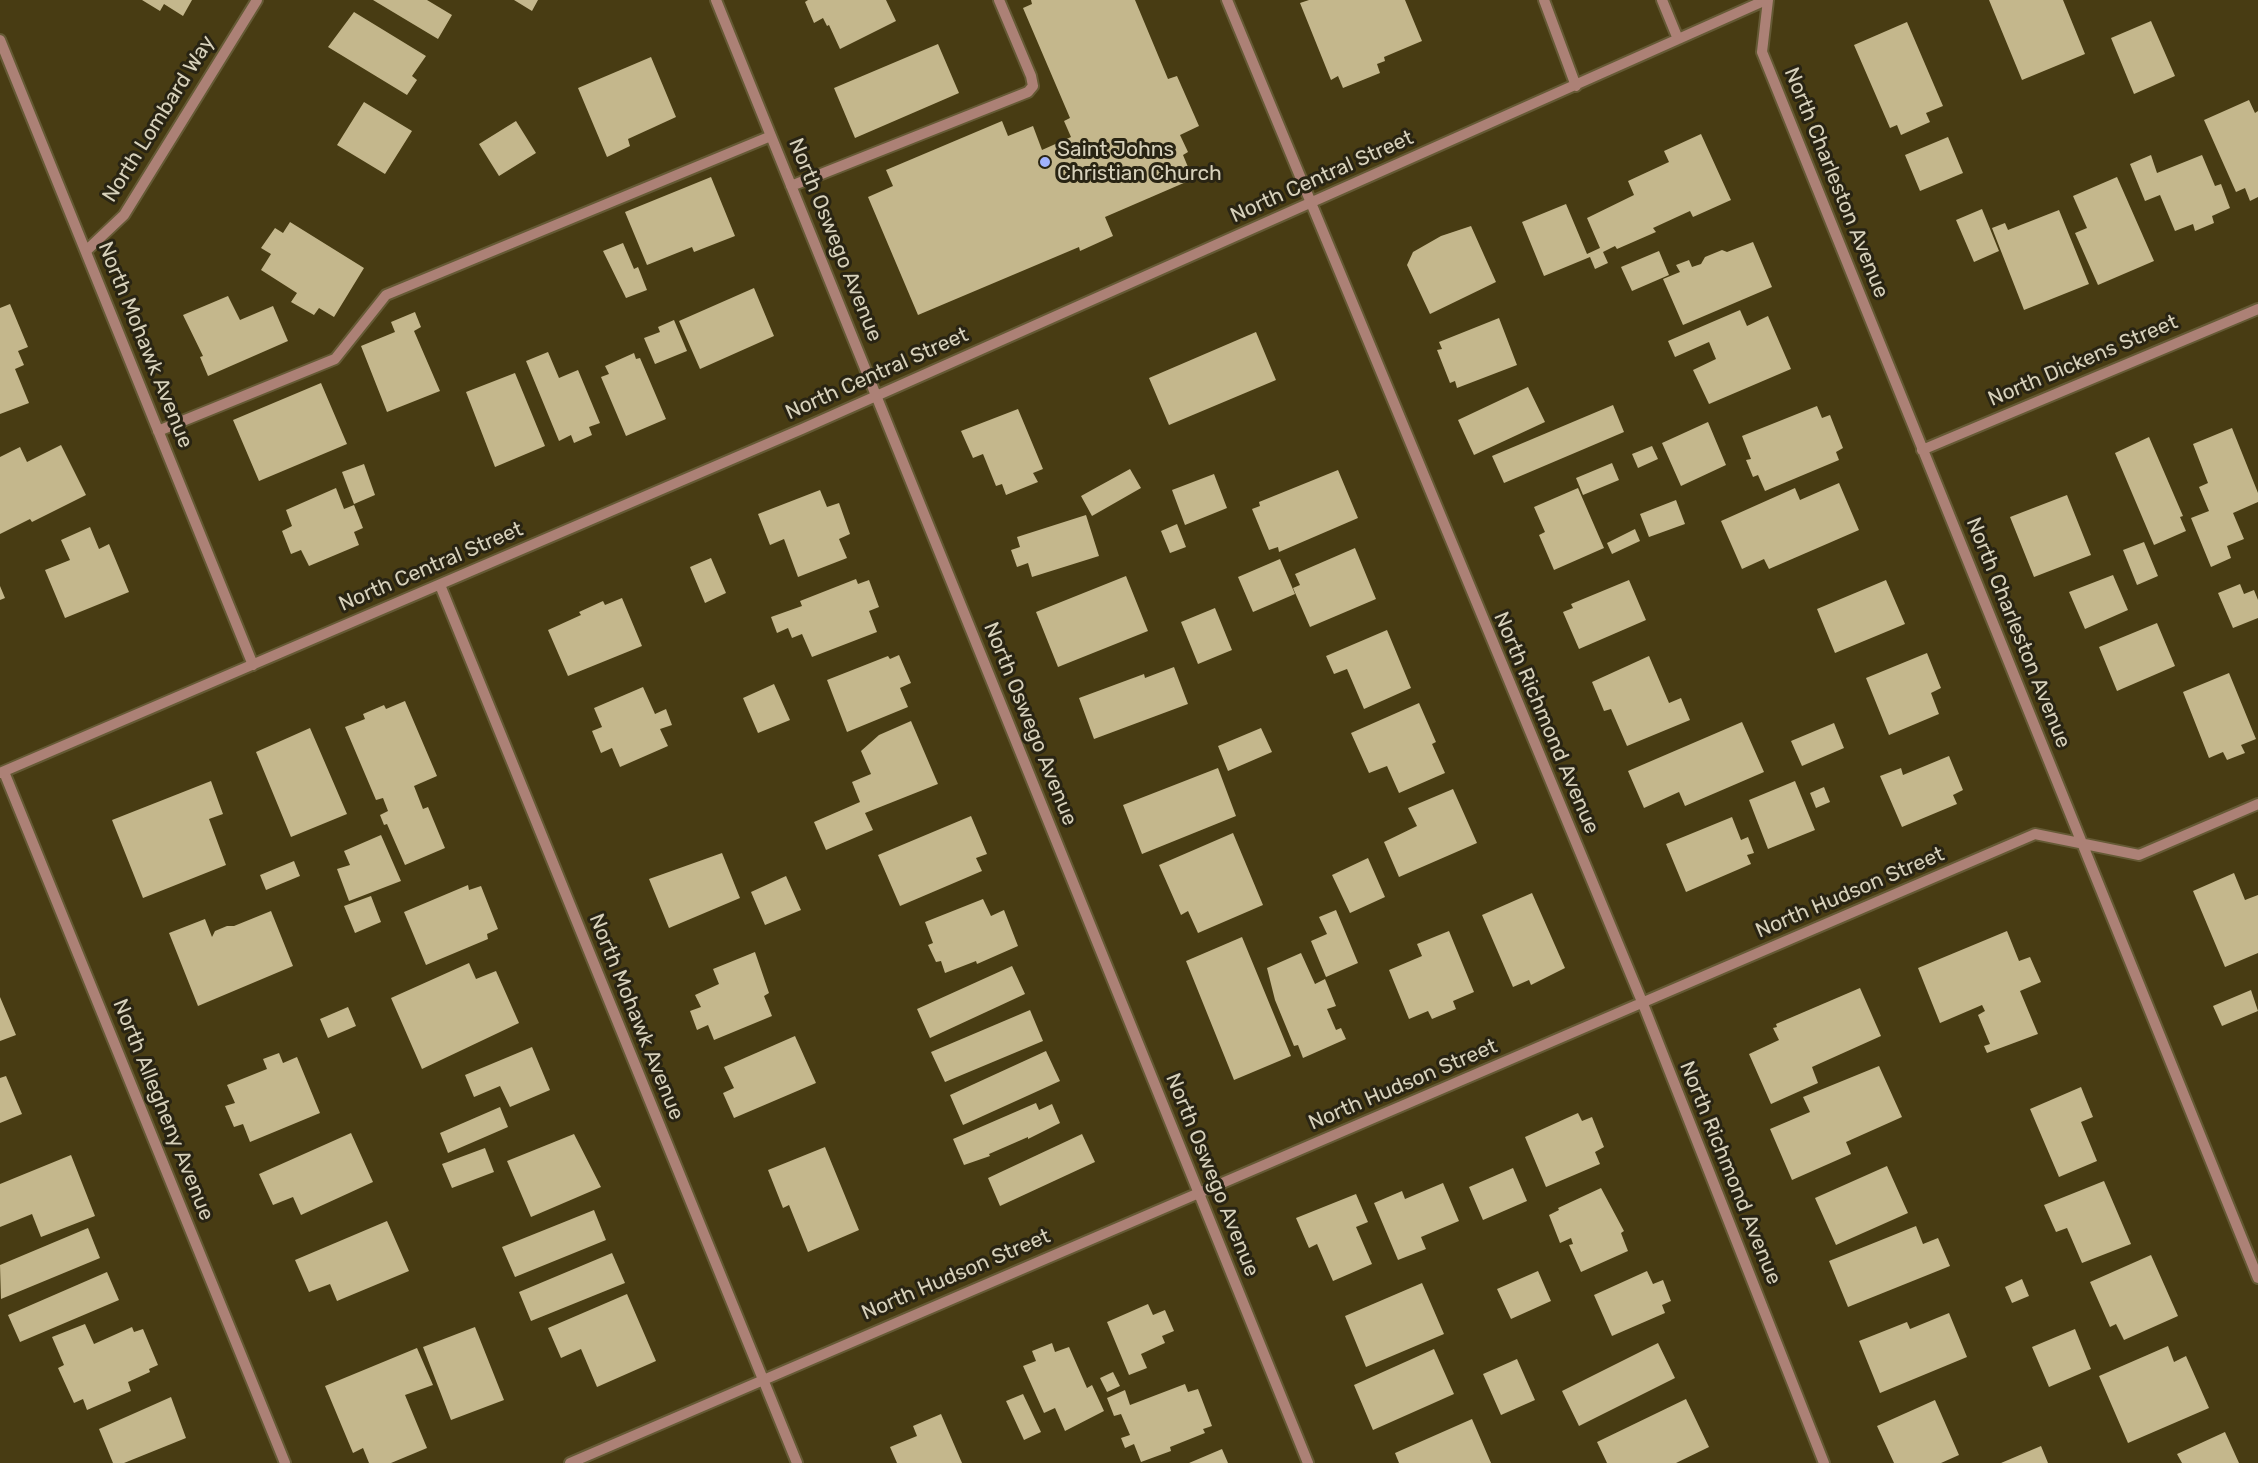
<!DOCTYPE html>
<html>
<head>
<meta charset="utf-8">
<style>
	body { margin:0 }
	canvas { display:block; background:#483c13 }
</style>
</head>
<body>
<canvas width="2258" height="1463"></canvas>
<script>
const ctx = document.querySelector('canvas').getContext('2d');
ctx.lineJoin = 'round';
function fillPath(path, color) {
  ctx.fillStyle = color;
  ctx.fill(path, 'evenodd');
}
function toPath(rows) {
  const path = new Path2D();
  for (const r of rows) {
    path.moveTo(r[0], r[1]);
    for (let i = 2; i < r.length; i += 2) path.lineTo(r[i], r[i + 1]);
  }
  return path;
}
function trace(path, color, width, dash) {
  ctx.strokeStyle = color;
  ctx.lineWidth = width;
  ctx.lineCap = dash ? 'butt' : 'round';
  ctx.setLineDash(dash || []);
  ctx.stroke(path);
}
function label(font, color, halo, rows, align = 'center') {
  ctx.font = font + ' Rubik,sans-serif';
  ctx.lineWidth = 6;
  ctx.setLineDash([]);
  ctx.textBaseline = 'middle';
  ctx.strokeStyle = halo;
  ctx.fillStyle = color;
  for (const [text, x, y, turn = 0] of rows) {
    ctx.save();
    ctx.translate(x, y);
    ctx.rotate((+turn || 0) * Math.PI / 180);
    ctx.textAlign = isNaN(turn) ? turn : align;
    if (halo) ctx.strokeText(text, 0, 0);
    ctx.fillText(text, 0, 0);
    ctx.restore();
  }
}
fillPath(toPath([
	[142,0,192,0,183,16,164,4,160,11],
	[373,0,427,0,452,15,438,39],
	[514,0,538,0,532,11],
	[808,0,886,0,896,21,840,49,829,25,827,26,823,18,814,23,805,2],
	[1031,0,1135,0,1168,79,1177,76,1199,126,1180,135,1188,152,1183,155,1193,179,1105,217,1113,236,1080,251,1079,247,918,315,868,197,893,186,886,170,1002,121,1008,136,1033,126,1042,150,1071,137,1064,121,1070,118,1023,8,1032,4],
	[1309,0,1405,0,1422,41,1384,57,1385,61,1377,64,1380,73,1343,88,1338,76,1331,80,1300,3],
	[1989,0,2063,0,2085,54,2022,80],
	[354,12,426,56,412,76,417,80,407,95,328,47],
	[2151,21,2175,76,2134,94,2111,38],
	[1907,22,1943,106,1926,113,1930,122,1901,135,1897,125,1890,128,1854,45],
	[938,44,959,93,855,138,834,88],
	[651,57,676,117,628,139,630,146,607,157,578,88],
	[2249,100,2255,113,2258,111,2258,197,2250,201,2245,188,2236,192,2204,120],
	[364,102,412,131,385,174,337,145],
	[516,121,536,153,499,176,479,144],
	[1701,134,1731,200,1693,217,1690,211,1653,228,1656,232,1617,249,1615,246,1603,252,1608,263,1595,269,1590,257,1544,276,1522,222,1566,204,1587,254,1600,248,1587,218,1634,195,1628,181,1669,162,1664,151],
	[1948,137,1963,173,1920,191,1905,155],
	[2151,155,2157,173,2202,155,2215,186,2221,184,2230,208,2212,216,2214,223,2195,231,2193,224,2175,231,2160,195,2145,201,2130,164],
	[711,177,735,236,694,252,692,247,647,265,625,212],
	[2117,177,2154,261,2098,285,2075,233,2087,228,2073,196],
	[1982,209,1999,251,1974,262,1956,220],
	[2059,210,2089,284,2024,310,1992,228,2005,223,2008,230],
	[290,222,364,268,334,317,319,308,314,315,291,302,297,293,261,270,271,254,261,248,275,228,283,233],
	[1471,226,1496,282,1430,314,1407,265,1413,252,1441,236],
	[1753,242,1772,287,1683,325,1663,279,1680,272,1676,265,1689,260,1692,267,1701,264,1705,257,1722,250,1727,252],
	[623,243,634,269,638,267,647,290,626,298,603,251],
	[1659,251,1669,275,1632,291,1621,267],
	[754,288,774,336,700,369,679,321],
	[228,296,240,320,273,306,288,341,208,376,200,357,203,356,183,315],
	[10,304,28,347,18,351,24,365,15,369,29,403,0,414,0,308],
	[1740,310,1747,326,1768,316,1791,369,1709,404,1693,370,1716,359,1709,342,1675,357,1668,341],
	[415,312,421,327,414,331,440,391,387,412,361,346,395,332,391,322],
	[1499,318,1517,365,1457,388,1455,381,1450,383,1437,350,1442,349,1439,342],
	[674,320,687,351,655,364,644,338,660,332,658,327],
	[1256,332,1276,380,1169,425,1149,378],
	[548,352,559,378,578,370,600,423,589,427,592,435,574,443,571,435,559,441,526,361],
	[634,353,636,359,640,358,666,419,626,436,601,377,609,374,605,366],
	[515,373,545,446,495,467,466,392],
	[321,383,347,444,259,481,233,420],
	[1528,387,1545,422,1474,455,1458,420],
	[1613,405,1624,432,1504,483,1492,456],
	[1817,406,1822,418,1830,415,1843,448,1836,452,1839,460,1765,491,1758,475,1753,477,1746,460,1751,459,1742,436],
	[1018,409,1043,469,1033,473,1038,482,1006,495,1002,484,996,486,983,454,973,458,961,431],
	[1708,422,1726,465,1681,486,1662,443],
	[2232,428,2258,493,2258,502,2233,513,2244,539,2227,546,2231,558,2211,567,2191,518,2209,511,2199,487,2208,483,2193,444],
	[2149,437,2183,516,2180,517,2186,531,2154,545,2115,453],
	[61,445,86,495,32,522,30,519,0,534,0,457,20,447,27,462],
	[1652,446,1658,459,1638,468,1632,454],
	[1612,463,1619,480,1583,495,1576,478],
	[364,464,375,495,354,504,342,472],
	[1130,469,1141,488,1092,516,1081,496],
	[1338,470,1358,518,1279,552,1278,547,1269,550,1252,509,1260,506,1259,502],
	[1214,474,1227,508,1185,525,1172,490],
	[1839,483,1859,530,1769,569,1764,559,1742,569,1721,521,1795,488,1800,500],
	[336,488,344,509,354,505,363,528,354,532,359,545,309,566,301,550,291,554,282,531,292,526,286,510],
	[1578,488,1604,548,1554,570,1539,535,1545,532,1534,507],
	[820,490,827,507,839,503,850,534,839,539,847,558,798,577,784,539,770,545,758,514],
	[2067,495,2091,555,2034,577,2010,517],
	[1676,500,1685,524,1649,537,1640,514],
	[1086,515,1099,556,1032,577,1028,563,1017,567,1011,550,1020,547,1017,537],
	[1177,524,1186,547,1170,553,1161,531],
	[90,527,99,549,109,544,129,592,65,618,45,570,70,560,61,540],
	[1635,529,1640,541,1612,554,1607,543],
	[2144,542,2158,576,2137,585,2123,550],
	[1355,548,1376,599,1310,627,1293,588,1300,585,1295,574],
	[711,558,726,593,705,603,690,567],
	[1280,559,1295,594,1253,612,1238,577],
	[2113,575,2128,610,2085,629,2069,592],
	[1126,576,1148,631,1058,667,1036,612],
	[856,579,858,584,869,580,879,607,869,611,877,632,812,657,802,634,792,638,788,628,777,633,771,617,802,606,800,601],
	[1629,580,1646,620,1579,649,1563,612,1573,608,1571,604],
	[1886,580,1905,624,1835,653,1817,609],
	[2240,584,2244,594,2254,590,2258,600,2258,618,2233,628,2218,593],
	[0,586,5,598,0,600],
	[622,598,642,646,568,676,548,630,581,615,579,612,603,601,605,605],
	[1215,608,1232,650,1198,664,1181,622],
	[2157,623,2175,666,2117,691,2099,647],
	[1387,630,1411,688,1364,709,1347,669,1334,674,1326,656],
	[1927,653,1941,688,1931,693,1939,714,1889,735,1866,678],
	[899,655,911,683,900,688,908,707,847,732,827,680,888,656,890,659],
	[1649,656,1669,703,1681,698,1690,720,1627,746,1611,709,1604,711,1592,682],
	[1174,667,1188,704,1094,739,1079,698,1144,674,1145,678],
	[2229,673,2256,739,2241,745,2245,753,2227,760,2223,752,2209,758,2183,692],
	[774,684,790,720,758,733,743,698],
	[643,687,655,714,666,709,672,725,660,729,668,746,620,767,612,748,601,753,592,731,602,727,594,708],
	[405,701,437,776,414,786,423,809,428,807,445,848,405,865,387,824,384,825,380,815,388,811,383,798,376,800,345,727,365,719,363,714,384,705,386,709],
	[1419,703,1436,742,1432,744,1445,773,1399,793,1387,766,1369,773,1351,733],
	[911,721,938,784,865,813,873,830,826,850,814,822,860,802,852,782,871,774,861,751,879,735],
	[1742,722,1764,772,1685,806,1679,792,1644,808,1628,771],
	[1834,723,1844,748,1802,766,1791,741],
	[310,728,347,814,291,837,256,752],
	[1261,728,1272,752,1228,771,1218,746],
	[1949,756,1963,790,1953,795,1957,804,1902,827,1880,776,1901,768,1903,775],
	[1218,768,1236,816,1142,854,1123,805],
	[211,781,223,814,209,819,226,865,143,898,112,820],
	[1795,781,1815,830,1768,849,1749,800],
	[1824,787,1830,802,1816,808,1810,793],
	[1453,789,1477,843,1399,877,1384,842,1417,826,1408,808],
	[971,816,987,854,976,858,982,871,900,906,878,855],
	[1732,817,1741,840,1748,837,1754,853,1747,855,1751,864,1686,892,1666,844],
	[1233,833,1263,905,1198,933,1188,911,1181,915,1159,865],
	[381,835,401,881,349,901,337,869,350,865,344,851],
	[722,853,740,898,669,928,649,879],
	[1368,858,1385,897,1350,913,1332,875],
	[294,861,300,876,266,890,260,875],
	[2234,873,2245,900,2258,895,2258,953,2225,967,2193,891],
	[786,876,801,910,765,925,751,892],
	[468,885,469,890,481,886,498,929,487,934,488,939,426,965,404,912],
	[1532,893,1565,968,1531,985,1529,980,1513,987,1482,915],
	[371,896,381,922,355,933,344,906],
	[983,899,991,916,1004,910,1018,946,977,964,976,961,945,973,941,961,936,962,928,945,933,943,925,922],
	[1336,910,1358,963,1326,977,1311,941,1327,934,1319,917],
	[271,911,293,966,198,1006,169,933,205,919,212,937,215,931,227,926,234,926],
	[1449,931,1474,992,1453,1001,1456,1009,1432,1019,1428,1011,1409,1019,1389,970,1422,956,1417,944],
	[2007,931,2019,961,2030,957,2041,982,2020,991,2038,1034,1987,1053,1984,1046,1990,1044,1978,1015,1985,1011,1982,1005,1940,1023,1918,968],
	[1242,937,1291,1056,1234,1080,1186,961],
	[755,952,769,993,764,996,772,1016,714,1040,708,1025,697,1030,690,1011,701,1007,695,995,719,984,713,969],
	[1301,953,1315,984,1325,979,1336,1006,1327,1009,1336,1030,1341,1028,1346,1039,1303,1058,1298,1045,1294,1046,1275,1000,1267,968],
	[469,963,476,979,496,971,519,1023,422,1069,391,998],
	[1012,966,1025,994,930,1038,917,1009],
	[1860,988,1881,1036,1812,1067,1818,1083,1771,1104,1749,1054,1779,1040,1773,1028,1777,1027,1776,1024],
	[2251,990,2258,1011,2222,1026,2213,1006],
	[0,997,16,1035,0,1041],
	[348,1007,356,1026,328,1038,320,1019],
	[1030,1010,1043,1041,945,1082,931,1052],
	[795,1036,816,1083,734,1118,723,1093,734,1088,724,1067],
	[532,1047,550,1090,510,1107,500,1086,474,1097,465,1075],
	[1046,1051,1060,1081,963,1125,950,1095],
	[279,1053,283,1063,297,1057,320,1113,250,1142,243,1124,234,1127,225,1106,235,1103,227,1085,267,1069,263,1059],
	[1879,1066,1902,1117,1846,1142,1851,1154,1792,1180,1770,1129,1810,1112,1803,1097],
	[6,1076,22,1114,0,1123,0,1078],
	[2081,1087,2093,1117,2081,1122,2097,1161,2059,1177,2030,1109],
	[1036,1103,1039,1110,1052,1104,1060,1123,1028,1139,1028,1137,989,1154,990,1156,964,1165,953,1139],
	[500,1107,508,1127,448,1153,440,1133],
	[1578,1113,1582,1121,1592,1117,1604,1147,1595,1152,1600,1164,1546,1187,1525,1137],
	[351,1133,373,1182,301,1215,293,1197,273,1205,259,1174],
	[574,1134,601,1187,531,1217,507,1161],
	[1082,1134,1095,1162,1000,1206,988,1178],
	[825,1147,859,1230,808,1252,789,1205,783,1208,768,1170],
	[485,1148,494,1172,452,1188,442,1164],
	[71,1155,95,1216,41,1237,32,1214,0,1227,0,1184],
	[1887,1166,1908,1213,1836,1245,1815,1198],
	[1513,1168,1527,1201,1483,1220,1469,1187],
	[2104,1181,2131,1244,2082,1263,2067,1228,2056,1232,2044,1205],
	[1443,1183,1459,1221,1421,1237,1426,1249,1398,1260,1374,1203,1402,1191,1405,1199],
	[1601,1188,1624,1231,1621,1233,1628,1251,1581,1272,1569,1245,1573,1244,1571,1238,1560,1243,1549,1215,1559,1210,1558,1208],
	[1356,1194,1368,1222,1356,1227,1372,1264,1333,1281,1317,1244,1309,1248,1296,1218],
	[594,1210,606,1240,515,1277,502,1247],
	[387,1221,409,1271,337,1301,330,1284,309,1292,295,1260],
	[1916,1226,1923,1244,1938,1238,1950,1266,1848,1307,1829,1261],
	[88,1228,100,1258,1,1299,0,1265],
	[612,1253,625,1283,531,1321,519,1292],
	[2151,1255,2178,1316,2124,1340,2116,1324,2110,1327,2090,1282],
	[1538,1271,1551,1301,1511,1319,1497,1289],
	[1647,1271,1653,1284,1663,1280,1671,1301,1662,1305,1665,1313,1612,1336,1594,1295],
	[107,1272,119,1300,20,1342,8,1315],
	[2022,1279,2029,1296,2012,1303,2005,1287],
	[1422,1283,1444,1334,1366,1367,1345,1316],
	[627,1294,656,1361,597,1387,581,1349,561,1358,548,1328],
	[1148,1304,1153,1315,1165,1310,1174,1331,1162,1336,1165,1343,1141,1354,1147,1368,1129,1375,1107,1322],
	[1949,1313,1967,1357,1880,1393,1859,1341,1907,1322,1910,1329],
	[85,1324,94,1344,132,1327,134,1332,143,1329,158,1365,149,1369,150,1372,128,1382,131,1391,87,1410,83,1399,74,1403,58,1368,64,1365,52,1337],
	[475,1327,504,1400,451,1420,423,1347],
	[2075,1329,2091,1369,2049,1387,2032,1347],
	[1052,1343,1055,1352,1069,1347,1087,1388,1092,1385,1104,1411,1065,1431,1055,1408,1044,1413,1023,1366,1036,1361,1032,1351],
	[1658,1343,1675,1378,1579,1426,1562,1391],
	[2168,1346,2174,1362,2186,1356,2209,1408,2128,1443,2099,1376],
	[417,1348,433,1385,405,1395,427,1448,391,1463,369,1463,363,1448,353,1453,325,1386],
	[1434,1349,1454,1394,1373,1430,1354,1385],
	[1517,1359,1535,1400,1501,1415,1483,1374],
	[1113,1372,1120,1386,1107,1392,1100,1378],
	[1185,1384,1188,1392,1198,1389,1212,1426,1203,1429,1205,1433,1170,1447,1171,1451,1141,1462,1134,1444,1125,1448,1121,1438,1130,1435,1121,1414,1114,1416,1107,1398,1125,1390,1130,1405],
	[1023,1394,1041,1432,1024,1440,1006,1401],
	[171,1397,186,1438,124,1463,113,1463,99,1429],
	[1686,1399,1709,1447,1676,1463,1607,1463,1597,1442],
	[1935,1400,1959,1455,1941,1463,1894,1463,1877,1426],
	[941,1414,962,1463,897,1463,890,1447,917,1436,913,1426],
	[1472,1419,1491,1463,1399,1463,1395,1453],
	[2225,1432,2239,1463,2182,1463,2177,1454],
	[2041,1446,2048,1463,2001,1463],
	[1222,1449,1228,1463,1189,1463]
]), '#c4b78c');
const minor = toPath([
	[716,0,1308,1463],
	[1227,0,1643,1004,1824,1463],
	[1544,0,1576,86],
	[1662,0,1678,39],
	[1768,0,1762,52,2258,1278],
	[0,40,253,665],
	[791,186,1028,92,1033,86,1031,76,999,0],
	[86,251,124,215,257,0],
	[158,431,335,359,386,295,771,136],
	[1922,450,2258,309],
	[440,585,797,1463],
	[4,772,285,1463],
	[0,773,802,429,1766,0],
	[570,1463,2035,834,2139,855,2258,804]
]);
trace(minor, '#655a35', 14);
trace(minor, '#ac8176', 10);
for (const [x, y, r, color] of [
	[1045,162,6,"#a1b2fd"]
]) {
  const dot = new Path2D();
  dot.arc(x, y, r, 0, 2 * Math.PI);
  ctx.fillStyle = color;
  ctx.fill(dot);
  trace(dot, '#292413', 2);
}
label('21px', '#d7d1bb', '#292413', [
	["North Lombard Way",159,119,-58],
	["North Central Street",1322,177,-24],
	["North Charleston Avenue",1836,183,68],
	["North Oswego Avenue",835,240,68],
	["North Mohawk Avenue",145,345,68],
	["North Dickens Street",2083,361,-23],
	["North Central Street",877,374,-24],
	["North Central Street",431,567,-23],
	["North Charleston Avenue",2018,633,68],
	["North Richmond Avenue",1546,723,67],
	["North Oswego Avenue",1030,724,68],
	["North Hudson Street",1850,893,-23],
	["North Mohawk Avenue",636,1017,68],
	["North Hudson Street",1403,1085,-23],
	["North Allegheny Avenue",163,1110,68],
	["North Richmond Avenue",1730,1173,68],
	["North Oswego Avenue",1212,1175,68],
	["North Hudson Street",956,1275,-23]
]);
label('21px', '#d7d1bb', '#292413', [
	["Saint Johns",1057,150],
	["Christian Church",1057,174]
], 'left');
</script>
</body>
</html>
